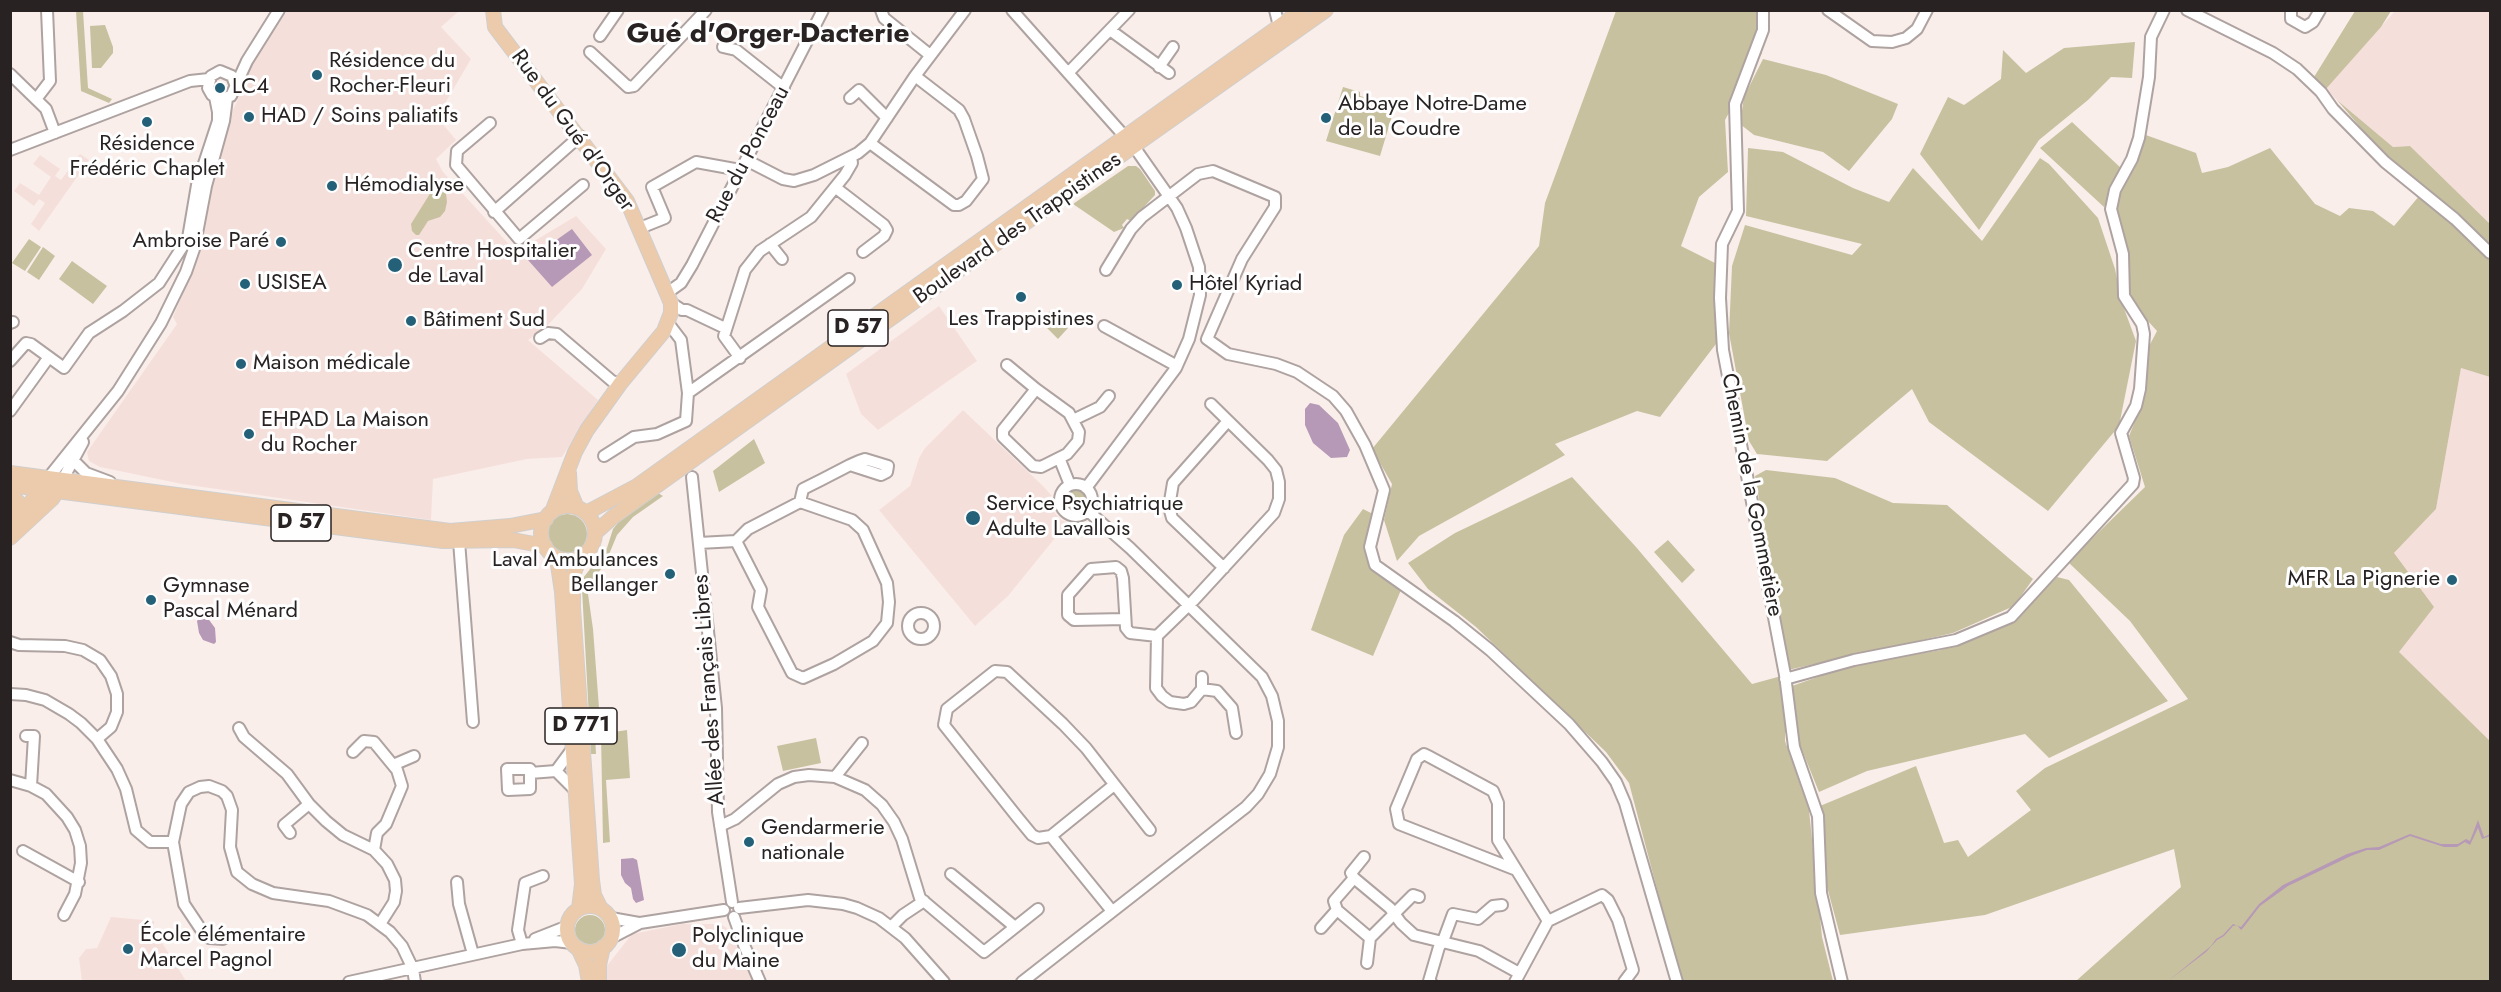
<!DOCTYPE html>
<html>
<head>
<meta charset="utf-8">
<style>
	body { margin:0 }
	#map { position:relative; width:2501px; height:992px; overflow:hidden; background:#faeeeb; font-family:Jost,sans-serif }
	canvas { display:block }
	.frame { position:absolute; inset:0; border:12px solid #282322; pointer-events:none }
</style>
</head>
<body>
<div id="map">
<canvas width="2501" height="992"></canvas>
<div class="frame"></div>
</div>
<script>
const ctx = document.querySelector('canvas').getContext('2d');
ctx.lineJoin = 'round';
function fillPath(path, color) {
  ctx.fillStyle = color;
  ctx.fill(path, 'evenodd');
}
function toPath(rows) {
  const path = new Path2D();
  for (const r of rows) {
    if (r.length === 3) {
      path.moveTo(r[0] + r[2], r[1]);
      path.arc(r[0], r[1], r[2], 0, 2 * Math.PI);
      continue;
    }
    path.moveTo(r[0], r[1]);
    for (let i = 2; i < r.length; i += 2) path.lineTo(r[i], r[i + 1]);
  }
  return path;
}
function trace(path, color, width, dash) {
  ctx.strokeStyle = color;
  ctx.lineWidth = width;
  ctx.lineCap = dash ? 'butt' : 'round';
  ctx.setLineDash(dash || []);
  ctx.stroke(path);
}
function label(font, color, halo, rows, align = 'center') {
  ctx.font = font + ' Jost,sans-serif';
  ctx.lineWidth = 6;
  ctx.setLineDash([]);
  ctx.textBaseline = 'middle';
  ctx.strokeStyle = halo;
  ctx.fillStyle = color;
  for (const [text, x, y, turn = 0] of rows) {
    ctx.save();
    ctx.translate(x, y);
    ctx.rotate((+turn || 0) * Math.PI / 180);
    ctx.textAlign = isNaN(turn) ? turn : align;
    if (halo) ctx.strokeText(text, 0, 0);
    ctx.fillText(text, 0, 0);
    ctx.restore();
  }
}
fillPath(toPath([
	[287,11,459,11,441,27,471,59,437,117,456,140,436,159,443,172,516,252,576,216,606,249,582,289,544,329,528,340,598,400,562,457,527,459,433,479,431,520,182,484,100,467,89,461,87,452,177,324,173,317,190,277,230,116,247,80,245,75],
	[2395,11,2490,11,2490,224,2410,146,2393,147,2337,100,2326,89],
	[80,154,89,160,39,231,31,224,45,203,39,199,34,206,14,191,20,183,39,195,51,177,33,164,40,155,60,169,55,176,61,180],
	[939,306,977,361,878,430,861,414,846,374],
	[2461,368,2490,377,2490,741,2398,652,2394,553,2436,509],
	[963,410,1043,486,1052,496,1048,497,1051,500,1053,511,1061,520,1068,522,1008,596,975,626,879,510,910,486,919,458,925,448],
	[111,917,154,921,154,930,186,981,82,981,79,958,86,949,97,948],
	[682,924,721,924,728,929,753,981,607,981,606,967,632,934]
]), '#f5dfdb');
fillPath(toPath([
	[76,11,83,11,88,88,112,99,109,103,81,91],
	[1616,11,1758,11,1762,53,1725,120,1728,172,1699,197,1681,246,1717,264,1719,340,1660,417,1637,411,1555,444,1565,455,1419,536,1397,561,1384,520,1392,484,1372,449,1539,246,1545,203],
	[2355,11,2391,11,2381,27,2326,89,2314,77],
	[105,25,113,47,113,53,101,68,92,68,90,26],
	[2135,42,2132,78,2111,77,2088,100,2039,140,1979,230,1920,154,1948,97,1964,105,2001,79,2003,50,2026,73,2064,48],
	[1763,59,1826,75,1898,104,1892,119,1849,171,1823,152,1754,135,1740,124,1744,97],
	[1343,87,1360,92,1360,96,1395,106,1380,156,1326,141],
	[2337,100,2393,147,2410,146,2490,224,2490,377,2461,368,2436,509,2394,553,2434,607,2399,652,2490,741,2490,981,2076,981,2181,887,2174,849,1985,915,1840,935,1826,883,1820,806,1916,766,1944,843,1958,840,1968,857,2031,810,2016,791,2045,768,2188,699,2130,621,2068,562,2145,487,2129,436,2143,402,2146,352,2157,331,2137,309,2127,284,2114,202,2143,134,2196,153,2202,173,2228,167,2270,148,2315,204,2340,216,2349,208,2373,211,2394,226,2425,189,2385,156],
	[2072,122,2123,170,2104,207,2040,148],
	[1748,148,1783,152,1853,188,1889,202,1913,168,1982,241,2040,158,2049,164,2098,218,2115,269,2122,303,2136,341,2119,426,2048,511,1929,422,1912,389,1827,461,1757,454,1749,441,1729,333,1732,266,1745,225,1852,255,1862,244,1746,216],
	[1128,166,1136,166,1140,169,1155,191,1155,195,1131,221,1127,219,1122,225,1124,228,1114,232,1073,204],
	[436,184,440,185,446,193,447,202,445,211,440,217,428,221,419,235,416,235,412,231,411,224],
	[29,239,41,247,25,271,12,263],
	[43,247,55,256,39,280,27,272],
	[72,261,107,286,93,304,59,279],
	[1050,311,1068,328,1058,339,1040,321],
	[754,439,765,463,719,492,713,471],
	[1766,470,1835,478,1893,503,1947,505,2033,579,2014,606,1953,633,1788,670,1755,476],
	[1572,477,1636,547,1752,684,1785,675,1785,741,1809,810,1822,937,1833,981,1684,981,1680,976,1629,783,1606,752,1476,627,1428,589,1408,563,1455,533],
	[1076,499,11],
	[658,493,663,496,633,517,617,535,605,564,587,587,593,629,601,734,627,730,630,778,606,780,610,842,603,843,601,734,595,735,596,754,591,754,582,589,583,578,607,548,613,529,621,519],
	[1363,509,1373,514,1372,567,1401,590,1373,656,1311,630,1344,535],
	[567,534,20],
	[1668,540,1695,570,1682,583,1654,552],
	[2057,577,2069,580,2168,701,2049,758,2025,734,1867,771,1819,792,1800,745,1792,686,1849,666,1941,650,2015,620],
	[816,738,821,763,783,771,777,746],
	[590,930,15]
]), '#c8c19f');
fillPath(toPath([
	[572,229,592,255,552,287,528,260],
	[1310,403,1319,405,1338,423,1350,450,1347,457,1331,458,1313,443,1305,425,1305,409],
	[204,613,215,628,216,642,214,644,203,640,199,633,197,621],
	[2478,820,2484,837,2490,834,2490,836,2482,839,2478,828,2470,845,2465,842,2457,847,2444,847,2410,836,2379,850,2367,850,2351,856,2288,886,2260,906,2243,928,2241,930,2237,925,2233,926,2224,936,2217,940,2206,952,2168,981,2211,946,2216,939,2223,935,2233,924,2241,927,2259,904,2283,885,2347,854,2366,848,2379,847,2410,834,2441,844,2458,844,2466,839,2470,841],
	[633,858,637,860,644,900,636,903,633,899,631,888,625,883,621,875,621,859]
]), '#b699b6');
const minor = toPath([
	[881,10,884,18,930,55],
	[1012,10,1135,148,1177,208,1186,228,1199,267,1200,295,1189,339,1176,368,1086,488],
	[1275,10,1279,26],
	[1763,10,1763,30,1735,104,1738,211,1722,244,1720,298,1723,350,1785,675,1794,747,1818,816,1821,893,1842,982],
	[1828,10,1872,41,1892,42,1906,38,1917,29,1927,10],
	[2187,10,2273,53,2297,69,2321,92,2333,109,2385,162,2455,219,2490,253],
	[2291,10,2291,19,2305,27,2313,22,2320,10],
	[1110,30,1169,73],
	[600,36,618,10],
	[723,47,736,50,784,88],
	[590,52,628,87,634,86,706,10],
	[1159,67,1173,47],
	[1069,72,1129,10],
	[10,74,46,109,55,133],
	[235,84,232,76,220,71,211,76,208,88,212,95,219,99,231,96,247,61,279,10],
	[37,98,50,81,47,10],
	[850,98,859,90,887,118],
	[490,123,457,151,456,165,519,239,583,185],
	[870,143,954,205,959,205,966,201,983,179,977,156,964,119,959,110,915,76],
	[10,150,190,81,209,79],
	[746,160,783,179,794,181,814,175,858,153,870,143,915,76,965,10],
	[836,188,884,225,887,230,884,236,863,252],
	[494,212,580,136],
	[640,228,665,218,652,187,696,162,740,170],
	[187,244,197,185,218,121,218,112,215,97],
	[770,244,782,259],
	[1106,270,1131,229,1142,217,1198,174,1213,171,1275,197,1275,207,1242,259,1207,339,1228,354,1276,364,1297,372,1333,396,1346,411,1365,445,1384,490,1370,547,1375,565,1454,621,1490,650,1569,724,1602,762,1616,782,1625,803,1677,982],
	[667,293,681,283,692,265,823,10],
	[671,303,682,310,687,310,725,328],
	[10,323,13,322],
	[1104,326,1177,366],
	[540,338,548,333,557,334,612,381,620,384],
	[740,358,724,336,745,270,760,251,811,217,845,175,852,163,851,157],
	[10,361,26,343,31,344,64,368,89,333,123,311,159,283,188,238],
	[1007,365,1036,389],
	[1036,389,1069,413,1079,432,1078,441,1067,454,1041,467,1033,466,1003,437,1003,430,1036,389],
	[688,393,849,279],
	[10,411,49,357],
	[1073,420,1100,407,1109,396],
	[604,456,634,437,657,434,686,421,688,393,681,340,668,323],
	[73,460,86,473,110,482],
	[1060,460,1070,485],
	[49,477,118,391,161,323,186,272,194,249,206,186,224,121,227,98],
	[692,477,716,708,718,812,732,902],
	[63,479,83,442],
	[1076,500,16],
	[800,502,803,489,821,480,850,465,859,461,865,459,888,466,887,472,881,475,850,465],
	[459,541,473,722],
	[699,543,736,541,748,529,800,502,852,520,863,530,887,583,889,602,887,623,873,641,834,664,803,678,792,673,758,607,761,590,736,541],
	[1224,568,1172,518,1169,507,1173,483,1228,421],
	[921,626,13],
	[1125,619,1074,620,1068,615,1068,595,1091,569,1116,567,1121,571,1123,578,1126,628,1130,633,1157,636],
	[10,642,19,645,65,646,83,650,100,660,111,676,117,694,117,712,111,727,97,739],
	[1202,677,1202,689,1217,691,1232,708,1236,733],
	[1785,679,1854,660,1956,640,2011,617,2133,484,2134,478,2121,433,2136,406,2140,389,2144,334,2142,324,2124,296,2123,254,2111,209,2115,190,2132,159,2139,138,2149,77,2151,37,2164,10],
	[1202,689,1191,702,1184,704,1170,702,1162,696,1156,688,1157,636,1193,601,1274,513,1279,499,1279,482,1276,470,1268,460,1211,404],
	[10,694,26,695,45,700,69,714,81,723,97,739,117,769,126,789,136,830,150,842,173,842],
	[239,728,244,737,287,774,309,804,326,821,343,835,374,850,387,864,395,880,396,891,394,902,380,924],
	[26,736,34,736,31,786],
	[353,752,364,741,374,742,397,770,402,786,386,824,377,833,374,850],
	[393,765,414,756],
	[556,771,576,791],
	[530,773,530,789,508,790,507,769,530,769,530,773,556,771,573,748],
	[835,777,862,743],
	[10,780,31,786,46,794,67,817,75,830,80,846,81,863,75,894,64,915],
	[720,826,735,819,778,784,794,777,809,775,835,777,865,790,882,805,894,822,902,839,920,898,984,952,1038,909],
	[290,833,284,825,309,804],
	[1051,836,1114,785],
	[173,842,181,804,189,792,200,787,209,786,222,791,227,796,232,810,230,847,237,872,252,884,273,893,329,901,367,915,390,932,402,946,413,969,415,982],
	[173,842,184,904,204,934,209,938,223,939],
	[23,851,79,882],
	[1514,869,1399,824,1396,809,1417,759,1424,754,1428,756,1493,791,1498,803,1498,840,1548,921],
	[951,874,1015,927],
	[1354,878,1351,873,1364,857],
	[457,882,459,904,473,954],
	[739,908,808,900,843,904,857,908,879,918,905,938,944,982],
	[1337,910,1370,938,1413,895,1419,897],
	[1112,911,1051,836,1038,838,1032,835,1018,818,944,725,947,709,995,671,1007,672,1063,724,1086,748,1150,830],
	[734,917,744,945,760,982],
	[611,918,639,923],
	[891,927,903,915,924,901],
	[1321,928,1337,910,1334,901,1354,878,1390,908,1401,923,1414,935,1479,951,1519,973],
	[611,938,640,923,724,910],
	[535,939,568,926],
	[522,944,518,930,525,883,543,876],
	[1367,963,1370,938],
	[349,982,522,944,555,941,572,943],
	[1022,982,1246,807,1258,794,1270,774,1278,747,1278,721,1272,696,1262,677,1130,548,1088,511],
	[1431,982,1429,981,1439,947,1443,941,1453,914,1478,919,1493,906,1502,905],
	[1515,982,1548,921,1602,895,1608,900,1618,920,1633,970,1624,982]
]);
const major = toPath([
	[493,10,495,27,627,201,671,303,671,313,664,331,620,384,587,430,575,452,552,512],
	[10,473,450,531,510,526,546,519],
	[569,473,570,491,577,508],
	[10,485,443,541,513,540,545,546],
	[10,494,18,502,19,517],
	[568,533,27],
	[586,513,637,486,1302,10],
	[10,527,45,485],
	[595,533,613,517,932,289,1326,10],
	[10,538,52,499,60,487],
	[557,558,562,592,582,884,579,909],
	[580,558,573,575,573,608,592,880,594,895,601,909],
	[590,929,23],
	[578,948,586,965,589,982],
	[599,982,599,965,603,947]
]);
trace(minor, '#aea3a0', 14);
trace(major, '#d0cfce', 16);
trace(minor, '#fff', 10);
trace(major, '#ebcbac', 14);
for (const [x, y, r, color] of [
	[317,75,6,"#246078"],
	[220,88,6,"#246078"],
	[249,117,6,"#246078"],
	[1326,118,6,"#246078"],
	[147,122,6,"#246078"],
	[332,186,6,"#246078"],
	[281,242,6,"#246078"],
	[395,265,8,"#246078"],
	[245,284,6,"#246078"],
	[1177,285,6,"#246078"],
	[1021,297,6,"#246078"],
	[411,321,6,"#246078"],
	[241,364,6,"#246078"],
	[249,434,6,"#246078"],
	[973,518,8,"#246078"],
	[670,574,6,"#246078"],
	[2452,580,6,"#246078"],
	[151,600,6,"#246078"],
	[749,842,6,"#246078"],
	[128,949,6,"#246078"],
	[679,950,8,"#246078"]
]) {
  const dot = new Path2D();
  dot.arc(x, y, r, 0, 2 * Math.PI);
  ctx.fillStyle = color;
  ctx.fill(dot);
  trace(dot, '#fefefe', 2);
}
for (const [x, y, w] of [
	[858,328,60],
	[301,523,60],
	[581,726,72]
]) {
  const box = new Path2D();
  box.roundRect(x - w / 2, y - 18, w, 36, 4.5);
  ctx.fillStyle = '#fefefe';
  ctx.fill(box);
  trace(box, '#282322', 1.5);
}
label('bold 21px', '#282322', null, [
	["D 57",858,328],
	["D 57",301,523],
	["D 771",581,726]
]);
label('22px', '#282322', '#fefefe', [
	["Résidence du",329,62],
	["Rocher-Fleuri",329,87],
	["LC4",232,88],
	["Abbaye Notre-Dame",1338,105],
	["de la Coudre",1338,130],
	["HAD / Soins paliatifs",261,117],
	["Résidence",147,145,"center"],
	["Frédéric Chaplet",147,170,"center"],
	["Hémodialyse",344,186],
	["Ambroise Paré",269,242,"right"],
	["Centre Hospitalier",408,252],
	["de Laval",408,277],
	["USISEA",257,284],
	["Hôtel Kyriad",1189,285],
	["Les Trappistines",1021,320,"center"],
	["Bâtiment Sud",423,321],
	["Maison médicale",253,364],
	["EHPAD La Maison",261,421],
	["du Rocher",261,446],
	["Service Psychiatrique",986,505],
	["Adulte Lavallois",986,530],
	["Laval Ambulances",658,561,"right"],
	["Bellanger",658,586,"right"],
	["MFR La Pignerie",2440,580,"right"],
	["Gymnase",163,587],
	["Pascal Ménard",163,612],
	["Gendarmerie",761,829],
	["nationale",761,854],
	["École élémentaire",140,936],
	["Marcel Pagnol",140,961],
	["Polyclinique",692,937],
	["du Maine",692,962]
], 'left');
label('22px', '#282322', '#fefefe', [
	["Rue du Gué d'Orger",572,131,54],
	["Rue du Ponceau",749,155,-62],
	["Boulevard des Trappistines",1018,229,-35],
	["Chemin de la Gommetière",1751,495,79],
	["Allée des Français Libres",710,690,-94]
]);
label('bold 28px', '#282322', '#fefefe', [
	["Gué d'Orger-Dacterie",768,35]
]);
</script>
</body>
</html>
